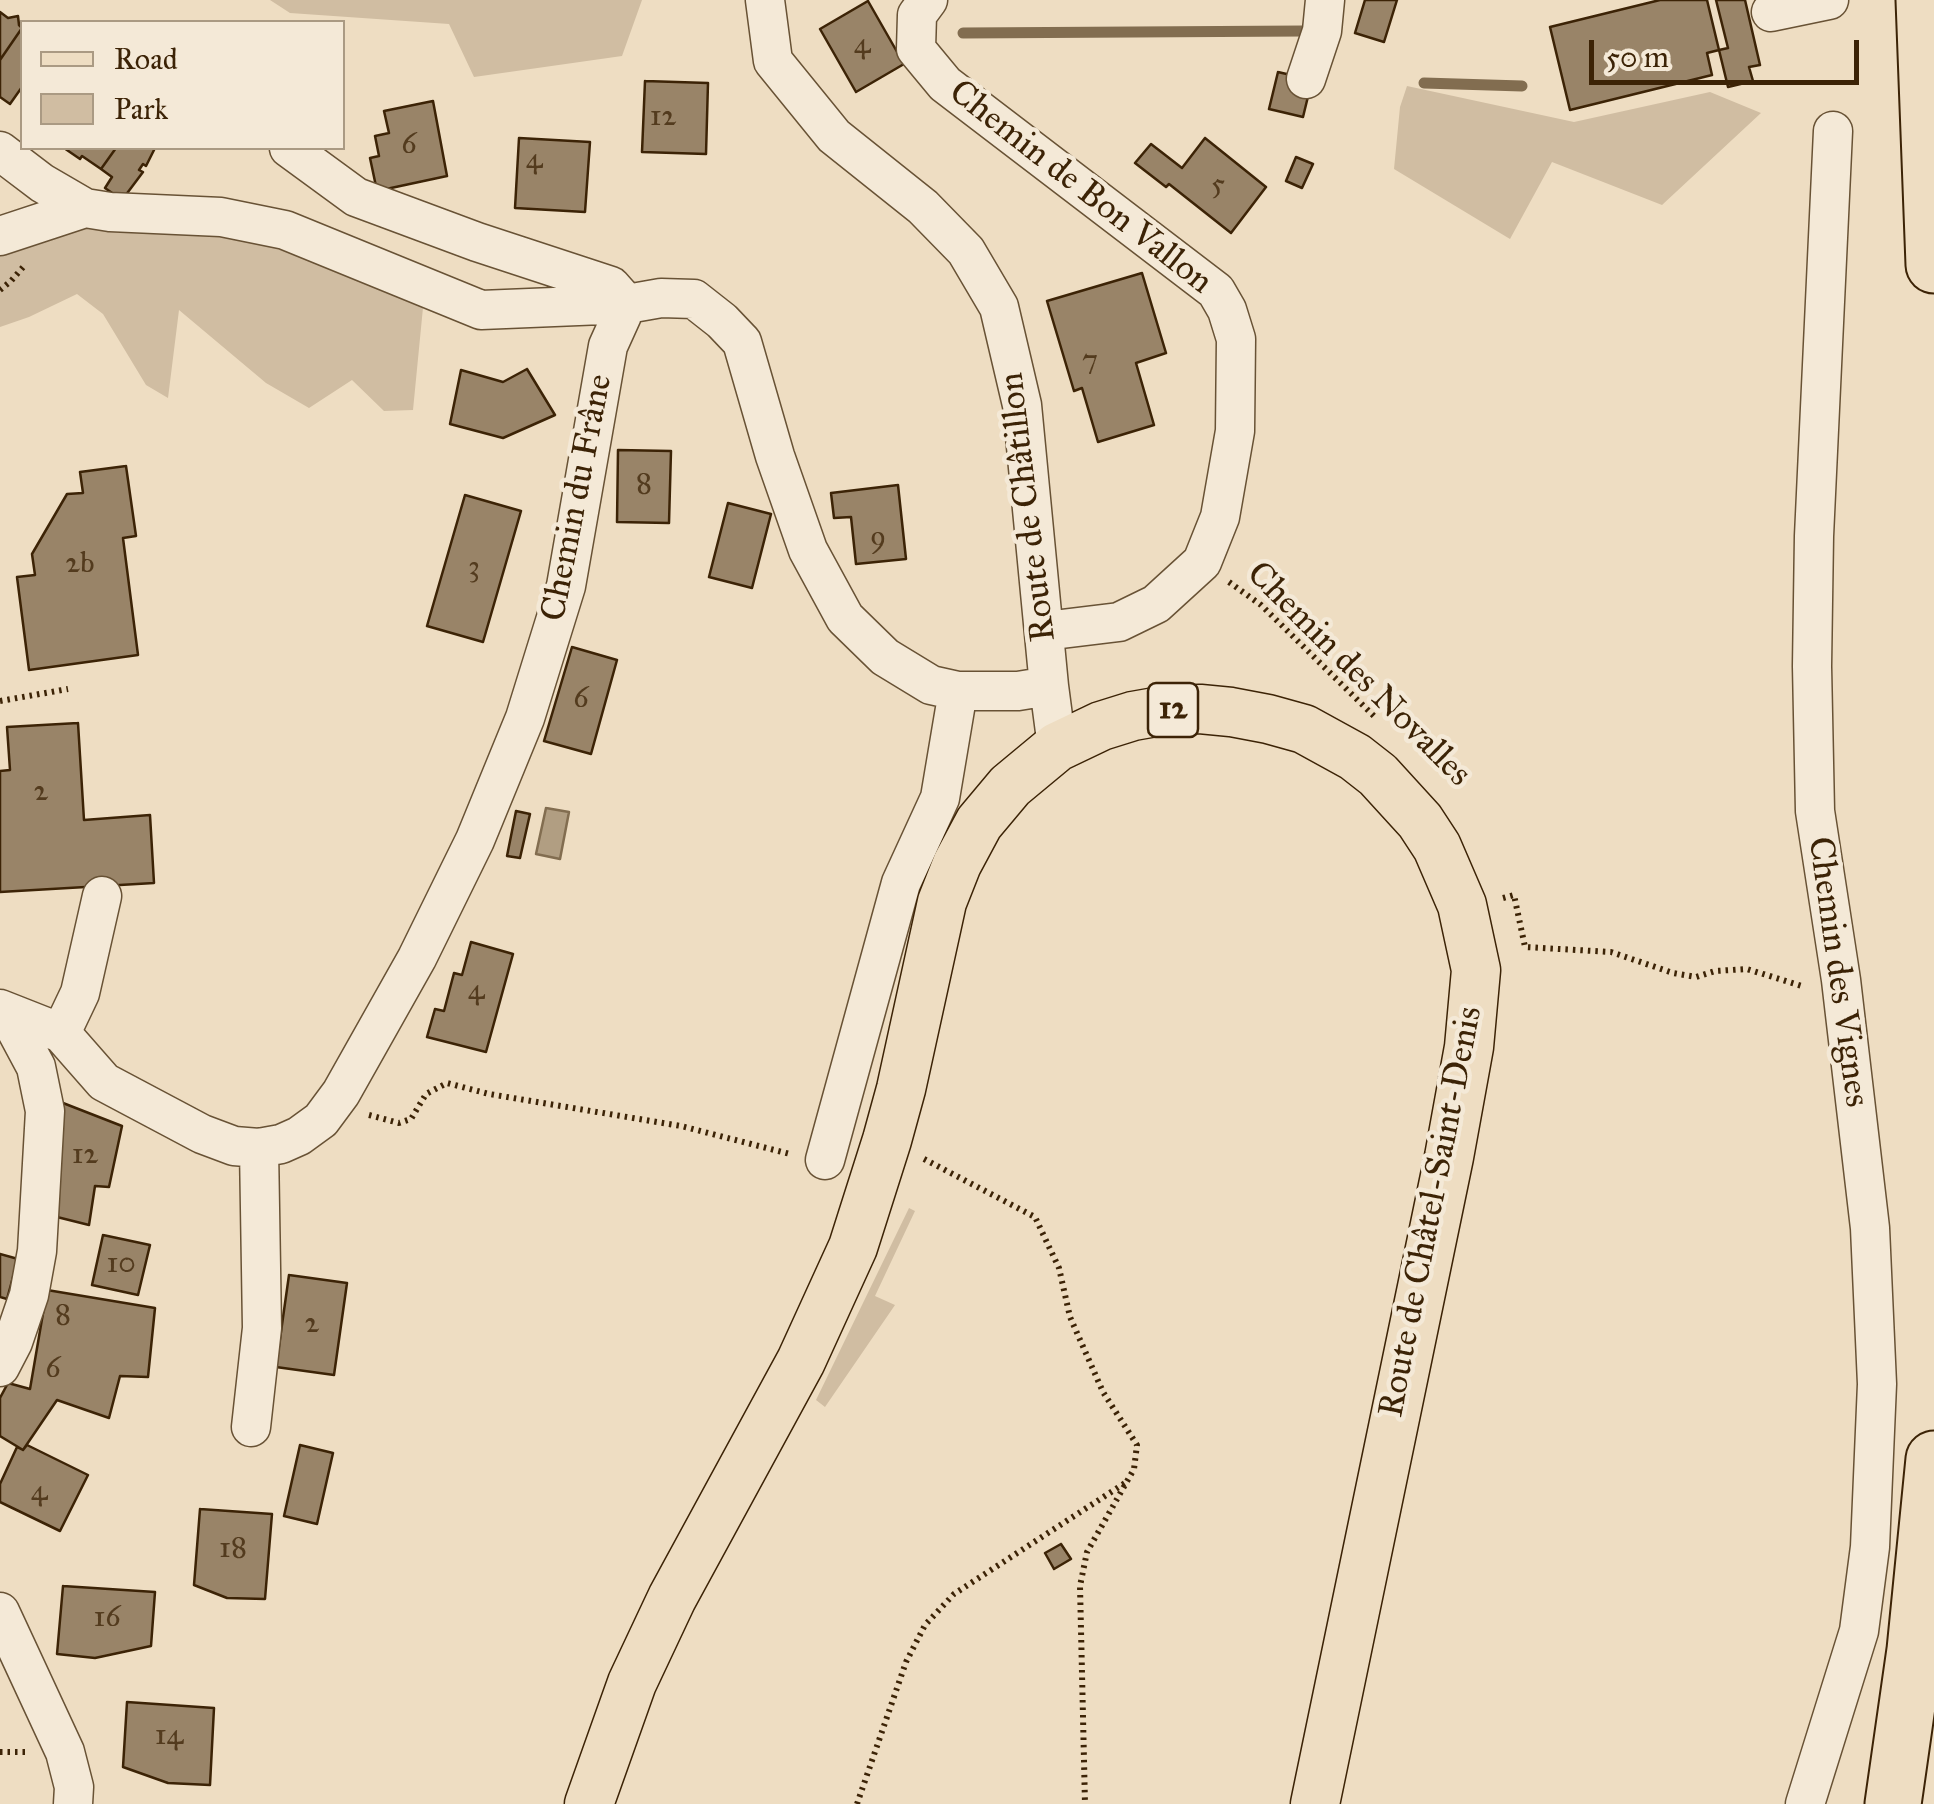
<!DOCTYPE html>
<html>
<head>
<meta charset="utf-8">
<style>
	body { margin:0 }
	#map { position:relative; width:1934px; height:1804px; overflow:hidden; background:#eeddc2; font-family:"IM FELL Great Primer",serif }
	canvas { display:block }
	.legend { position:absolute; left:20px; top:20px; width:325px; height:130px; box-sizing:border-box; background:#f4e9d7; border:2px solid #aa9a83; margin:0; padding:12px 18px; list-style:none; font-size:30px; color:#3c2306 }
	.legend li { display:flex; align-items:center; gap:20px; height:50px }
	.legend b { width:50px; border:2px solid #aa9a83 }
	.scale { position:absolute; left:1589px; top:40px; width:270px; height:45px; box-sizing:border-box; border:5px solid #3c2306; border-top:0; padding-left:12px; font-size:30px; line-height:35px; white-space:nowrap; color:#3c2306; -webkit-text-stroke:8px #f4e9d7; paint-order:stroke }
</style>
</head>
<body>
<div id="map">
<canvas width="1934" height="1804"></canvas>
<ul class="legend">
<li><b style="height:12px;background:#eeddc2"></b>Road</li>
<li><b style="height:28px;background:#d0bda2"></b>Park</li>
</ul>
<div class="scale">50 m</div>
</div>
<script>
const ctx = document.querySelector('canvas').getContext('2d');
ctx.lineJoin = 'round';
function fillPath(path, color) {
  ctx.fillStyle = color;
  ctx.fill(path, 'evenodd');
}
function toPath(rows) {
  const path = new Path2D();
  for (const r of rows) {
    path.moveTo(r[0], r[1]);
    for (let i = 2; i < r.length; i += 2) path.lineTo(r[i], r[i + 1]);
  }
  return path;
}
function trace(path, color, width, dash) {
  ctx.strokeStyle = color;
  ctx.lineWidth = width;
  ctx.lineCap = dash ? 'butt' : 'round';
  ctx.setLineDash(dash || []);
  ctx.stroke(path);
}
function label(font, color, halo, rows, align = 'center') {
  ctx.font = font + ' "IM FELL Great Primer",serif';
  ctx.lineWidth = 9;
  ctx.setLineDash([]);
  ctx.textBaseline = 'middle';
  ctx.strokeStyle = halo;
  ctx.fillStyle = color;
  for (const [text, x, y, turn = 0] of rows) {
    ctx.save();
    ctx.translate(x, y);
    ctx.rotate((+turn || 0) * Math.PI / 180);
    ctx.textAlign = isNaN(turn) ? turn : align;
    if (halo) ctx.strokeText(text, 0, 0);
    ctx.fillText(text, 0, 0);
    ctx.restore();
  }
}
fillPath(toPath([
	[270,0,642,0,622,56,474,77,449,24,290,13],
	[1407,86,1574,122,1710,92,1761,113,1662,205,1552,162,1510,239,1394,169,1400,107],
	[221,217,425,287,413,410,384,411,352,380,309,408,266,383,179,310,168,398,146,385,103,314,77,294,29,317,0,327,0,236,49,221],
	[909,1208,915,1211,875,1296,895,1305,825,1407,816,1400]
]), '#d0bda2');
const water = toPath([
	[546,808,569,812,560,859,536,854,546,808]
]);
fillPath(water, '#b19e82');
trace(water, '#826d50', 2.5);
trace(toPath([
	[963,33,1304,31],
	[1424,83,1522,86]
]), '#826d50', 11);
const building = toPath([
	[1365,0,1397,0,1384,42,1355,33,1365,0],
	[1660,0,1707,0,1719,50,1707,53,1712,75,1570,110,1550,27,1660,0],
	[1716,0,1745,0,1760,65,1749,67,1753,81,1728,87,1719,50,1728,48,1716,0],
	[868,1,904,64,856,92,820,29,868,1],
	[0,12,8,18,18,16,19,25,22,28,0,60,0,12],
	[22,28,22,87,10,104,0,97,0,60,22,28],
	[1278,72,1312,80,1303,117,1269,109,1278,72],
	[645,81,708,83,706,154,642,152,645,81],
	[433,101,447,176,377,191,370,158,379,156,375,136,389,133,384,111,433,101],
	[519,138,590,142,585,212,515,208,519,138],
	[1205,138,1266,187,1231,233,1169,184,1166,187,1135,163,1151,144,1182,168,1205,138],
	[64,148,116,148,101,169,82,156,80,159,64,148],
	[116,148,155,148,146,166,143,164,139,170,143,172,122,200,105,188,112,177,101,169,116,148],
	[1296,157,1313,164,1302,188,1286,181,1296,157],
	[1142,273,1166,353,1136,363,1154,425,1098,442,1082,388,1074,391,1047,301,1142,273],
	[527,369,555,415,503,438,450,424,461,370,503,382,527,369],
	[618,450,671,451,669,523,617,522,618,450],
	[126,466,136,536,123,538,138,655,29,670,17,577,35,575,32,554,67,494,83,493,80,472,126,466],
	[898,485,906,559,856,564,851,517,834,518,831,493,898,485],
	[465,495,521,511,483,642,427,626,465,495],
	[728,503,771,514,752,588,709,577,728,503],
	[572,647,617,660,591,754,544,741,572,647],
	[78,723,84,820,150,815,154,883,0,892,0,771,10,770,7,727,78,723],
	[516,811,530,814,520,858,507,856,516,811],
	[471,942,513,954,486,1052,427,1037,435,1009,444,1011,454,973,462,975,471,942],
	[63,1103,122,1126,109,1187,95,1186,89,1225,45,1214,63,1103],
	[103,1235,150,1245,138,1295,92,1285,103,1235],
	[0,1254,18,1259,7,1299,0,1297,0,1254],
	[289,1275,347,1283,334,1375,276,1367,289,1275],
	[47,1290,155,1308,148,1377,120,1376,109,1418,57,1400,23,1450,0,1436,0,1398,8,1383,30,1389,47,1290],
	[27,1445,88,1475,60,1531,0,1502,0,1484,17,1447,23,1450,27,1445],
	[300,1445,333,1453,317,1524,284,1516,300,1445],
	[200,1509,272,1514,265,1599,227,1598,194,1585,200,1509],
	[1061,1544,1071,1559,1054,1569,1045,1553,1061,1544],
	[63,1586,155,1592,151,1646,95,1658,57,1654,63,1586],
	[127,1702,214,1708,210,1785,168,1783,123,1767,127,1702]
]);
fillPath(building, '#998468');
trace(building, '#3c2306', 2.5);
const minor = toPath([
	[765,0,773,61,834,136,923,207,966,251,999,307,1022,405,1049,686,1057,747],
	[928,0,917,15,916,49,945,84,1216,291,1227,310,1236,339,1235,431,1220,517,1202,562,1156,604,1119,622,1045,631],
	[1771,12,1829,0],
	[1306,79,1322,31,1325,0],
	[289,148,356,197,477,242,611,286,627,304],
	[0,151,42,183,85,208,110,212,221,217,285,230,481,310,627,304,661,298,694,299,722,321,742,342,775,456,808,550,845,618,885,657,931,685,958,691,1018,691,1049,686],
	[0,236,85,208],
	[0,1009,61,1033,104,1082,202,1134,234,1146,259,1148,281,1144,299,1136,321,1120,341,1093,417,958,475,840,525,718,566,586,608,346,627,304],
	[61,1033,80,993,102,896],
	[825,1160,901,883,940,798,958,691],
	[0,1367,13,1342,29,1295,37,1251,45,1111,36,1067,7,1013],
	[251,1427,262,1328,259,1148],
	[0,1612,65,1752,74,1787,73,1804],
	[1805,1804,1859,1631,1870,1547,1877,1384,1870,1228,1841,980,1815,811,1812,666,1814,536,1833,131]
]);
const major = toPath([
	[589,1804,632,1683,672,1598,801,1361,853,1247,887,1140,901,1089,942,902,957,864,979,823,1010,786,1057,747,1101,726,1133,716,1167,710,1200,709,1231,712,1268,719,1304,729,1355,757,1378,775,1420,821,1437,847,1462,905,1476,970,1469,1047,1449,1157,1315,1804]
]);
const highway = toPath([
	[1924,0,1934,265],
	[1893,1804,1915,1650,1934,1459]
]);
trace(minor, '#685235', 41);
trace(major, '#3c2306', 51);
trace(highway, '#3c2306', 59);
trace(toPath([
	[0,290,11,281,24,266],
	[1229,582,1261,605,1377,719],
	[0,701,68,689],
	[1503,898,1514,895,1525,947,1611,952,1673,973,1696,977,1715,971,1747,969,1805,987],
	[369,1115,399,1123,411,1119,426,1094,447,1083,489,1094,681,1126,790,1154],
	[924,1159,1035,1217,1059,1268,1070,1317,1103,1392,1137,1445,1134,1469,1087,1552,1080,1586,1085,1804],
	[0,1752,29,1752],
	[857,1804,906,1662,925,1625,954,1594,1125,1483]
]), '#3c2306', 6, [2.5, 5]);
trace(minor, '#f4e9d7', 38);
trace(major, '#eeddc2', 48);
trace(highway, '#eeddc2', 55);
label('30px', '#533b1e', null, [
	["4",862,46],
	["12",663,118],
	["6",409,146],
	["4",534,161],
	["5",1218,186],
	["7",1090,362],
	["8",644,486],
	["9",878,539],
	["2b",80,565],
	["3",474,569],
	["6",581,700],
	["2",41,793],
	["4",476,992],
	["12",85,1156],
	["10",121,1265],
	["8",63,1317],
	["2",312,1325],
	["6",53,1370],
	["4",39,1493],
	["18",233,1550],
	["16",107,1619],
	["14",169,1737]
]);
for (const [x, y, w] of [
	[1173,710,50]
]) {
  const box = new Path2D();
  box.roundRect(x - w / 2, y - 27, w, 54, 8);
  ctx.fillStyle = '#f4e9d7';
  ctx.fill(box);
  trace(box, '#3c2306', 2.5);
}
label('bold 32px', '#3c2306', null, [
	["12",1173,710]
]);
label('35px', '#3c2306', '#f4e9d7', [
	["Chemin de Bon Vallon",1080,188,38],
	["Chemin du Frâne",578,498,-79],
	["Route de Châtillon",1029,507,-97],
	["Chemin des Novalles",1358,675,45],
	["Chemin des Vignes",1837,972,82],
	["Route de Châtel-Saint-Denis",1432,1212,-79]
]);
</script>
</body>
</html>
